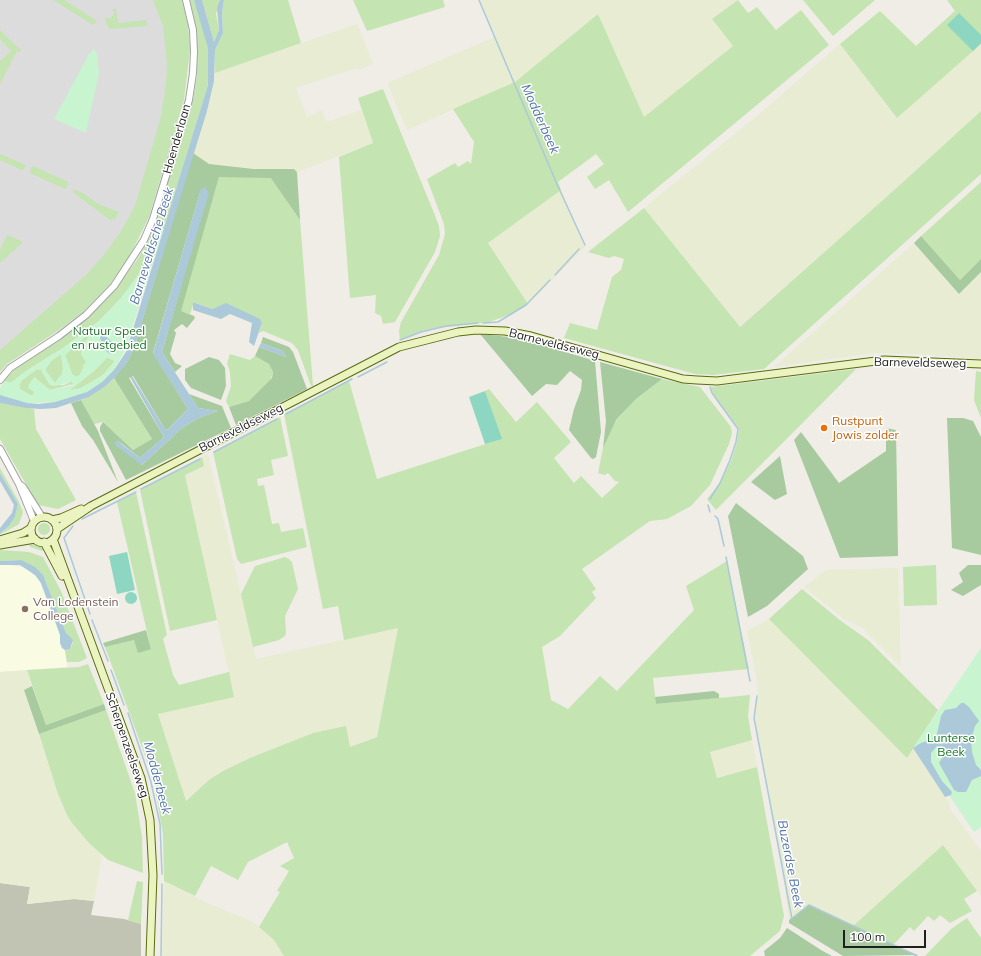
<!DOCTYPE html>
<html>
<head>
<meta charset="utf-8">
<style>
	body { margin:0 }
	#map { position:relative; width:981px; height:956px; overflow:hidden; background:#efede6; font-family:Mulish,sans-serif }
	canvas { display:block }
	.scale { position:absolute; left:843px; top:930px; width:83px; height:18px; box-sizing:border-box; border:2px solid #1f1f1f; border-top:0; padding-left:5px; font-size:12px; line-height:14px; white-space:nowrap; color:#1f1f1f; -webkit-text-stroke:3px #fff; paint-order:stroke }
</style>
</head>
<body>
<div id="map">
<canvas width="981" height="956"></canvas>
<div class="scale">100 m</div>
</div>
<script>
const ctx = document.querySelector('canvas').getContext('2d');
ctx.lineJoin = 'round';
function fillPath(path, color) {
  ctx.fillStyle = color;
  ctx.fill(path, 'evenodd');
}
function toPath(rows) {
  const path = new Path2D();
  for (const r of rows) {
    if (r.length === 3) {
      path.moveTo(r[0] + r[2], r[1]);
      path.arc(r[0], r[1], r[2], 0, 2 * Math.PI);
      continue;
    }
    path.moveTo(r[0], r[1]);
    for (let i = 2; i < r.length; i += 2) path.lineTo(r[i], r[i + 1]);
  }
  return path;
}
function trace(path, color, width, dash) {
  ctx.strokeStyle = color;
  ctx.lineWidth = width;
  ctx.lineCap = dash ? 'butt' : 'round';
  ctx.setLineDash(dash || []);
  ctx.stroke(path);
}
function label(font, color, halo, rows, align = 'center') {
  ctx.font = font + ' Mulish,sans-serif';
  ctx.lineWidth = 3;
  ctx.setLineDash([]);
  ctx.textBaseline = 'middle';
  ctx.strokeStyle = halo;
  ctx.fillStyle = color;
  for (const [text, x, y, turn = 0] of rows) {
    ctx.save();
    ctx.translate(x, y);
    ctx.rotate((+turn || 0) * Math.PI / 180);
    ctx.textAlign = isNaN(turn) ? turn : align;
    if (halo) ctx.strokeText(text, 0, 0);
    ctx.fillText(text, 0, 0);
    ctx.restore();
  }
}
fillPath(toPath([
	[0,0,166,0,185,32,148,208,78,299,0,357]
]), '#dddcdc');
fillPath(toPath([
	[0,564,24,567,38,578,61,635,62,648,65,650,67,667,0,672]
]), '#f9fce2');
fillPath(toPath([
	[0,883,30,887,27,904,74,899,94,901,91,915,124,919,141,924,141,956,0,956]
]), '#c1c3b3');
fillPath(toPath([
	[480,0,738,0,716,25,733,46,644,117,598,14,515,82,407,130,387,83,495,37],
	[357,24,373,64,358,70,357,68,296,88,307,117,322,110,326,122,361,110,373,143,297,172,292,168,270,170,208,164,193,153,207,111,215,73],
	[981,43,981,111,901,184,739,327,644,208,759,114,840,44,897,118],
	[561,190,585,247,528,304,488,243],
	[914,243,959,294,981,272,981,359,919,354,875,353,774,367],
	[208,454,256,659,398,628,377,736,350,747,346,727,313,733,250,758,225,770,210,779,185,801,158,714,234,696,185,475,204,466,202,457],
	[898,568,901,667,861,627,844,619,804,587,826,570],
	[769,619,907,757,913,748,950,805,950,809,981,851,981,896,943,845,853,926,808,905,789,920,784,881,754,714,758,694,757,680,747,631],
	[27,670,32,686,24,690,25,694,62,805,67,815,79,831,102,855,94,901,74,899,27,904,30,887,0,883,0,672],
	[752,740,757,767,717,778,710,751],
	[164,881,205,902,253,922,274,940,284,956,162,956]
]), '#e7ecd3');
fillPath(toPath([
	[53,0,64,0,97,21,93,25],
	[153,0,182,0,188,25,190,49,184,100,149,217,129,257,110,284,83,312,56,332,7,364,0,372,0,350,86,275,103,256,120,233,135,206,161,116,166,85,167,64,163,26],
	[190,0,194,0,207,38,209,59,208,85,164,229,155,227,159,234,158,239,144,267,128,291,99,321,63,348,26,371,15,380,10,383,4,381,14,370,88,317,106,300,137,260,151,235,193,100,197,75,197,31],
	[202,0,220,0,216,14,219,30,214,42],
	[224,0,288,0,301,43,215,73,215,50,223,33,222,13],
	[353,0,443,0,445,7,367,31],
	[738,0,748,13,757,7,776,30,801,10,829,45,628,212,609,180,595,189,587,177,604,164,596,154,558,182,561,190,488,243,528,304,527,305,509,315,489,322,430,329,400,340,399,331,401,322,439,255,445,234,444,224,427,179,455,163,458,167,468,161,471,164,474,142,453,109,515,82,598,14,644,117,733,46,712,19],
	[803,0,875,0,833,36],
	[947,0,981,0,981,44,897,118,840,44,880,11,916,46,955,11],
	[116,8,118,23,146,20,147,26,109,29,105,19,107,17,110,19,115,13,112,10],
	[0,30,17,47,20,48,21,52,17,51,0,84,0,61,11,51,0,39],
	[383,89,434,213,439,226,440,236,435,252,395,322,383,324,381,316,375,313,376,295,350,298,339,157,373,143,358,98],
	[981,111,981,174,764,369,713,375,695,374,564,338,570,323,597,330,612,277,621,270,624,259,614,256,609,258,588,252,644,208,740,327,901,184],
	[0,154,26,165,24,169,22,170,0,160],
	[33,166,68,182,67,188,65,189,30,173,31,167],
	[219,177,271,177,300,220,313,386,311,386,298,350,292,343,263,331,259,333,262,323,222,305,212,309,194,302,190,314,180,311],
	[981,182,981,259,960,280,921,236],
	[73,189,83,193,98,204,119,212,115,219,110,220,74,193],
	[7,235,22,241,22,243,0,263,0,250],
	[89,333,89,337,83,345,86,362,80,375,76,377,72,374,65,355],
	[61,354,63,367,62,374,55,383,45,370,51,361],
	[230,354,250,360,255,356,269,364,273,372,270,382,249,401,229,407,226,401,231,386,230,372,227,363],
	[107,357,115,361,103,375,81,388,68,391,94,371],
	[37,369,41,370,50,385,64,385,72,381,73,384,50,390,34,377,34,392,33,395,30,395,20,389,20,385,21,381],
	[856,369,716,510,707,499,719,484,731,461,737,442,739,429,713,394,711,387],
	[976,371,981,372,981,418,974,400],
	[114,378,152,439,133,450,103,422,94,424,81,400,89,397,106,386],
	[662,379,700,387,731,427,732,433,729,444,710,485,691,506,667,519,650,521,582,569,596,589,592,592,596,598,560,636,542,647,551,700,568,709,600,676,617,691,694,610,686,586,727,561,749,669,653,678,656,704,750,695,748,716,752,740,710,752,717,778,757,767,784,916,780,931,750,956,284,956,274,940,259,927,280,892,277,891,289,871,280,866,294,858,287,842,248,862,238,880,211,866,195,896,164,881,163,835,155,788,150,769,105,647,134,640,151,649,117,502,136,492,167,635,163,639,173,675,179,685,229,672,234,697,158,714,186,801,210,779,225,770,250,758,313,733,346,726,350,747,377,737,398,628,344,640,338,606,323,609,284,414,349,381,377,479,501,439,485,391,489,389,516,422,537,402,571,442,554,458,574,483,581,476,602,498,619,482,615,481,608,473,605,475,598,473,603,448,611,426,636,399],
	[0,403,34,409,36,429,76,500,58,509,38,505,0,439],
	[280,417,288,456,271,460,274,475,257,479,258,486,264,485,272,524,279,523,281,532,303,528,307,547,241,564,237,559,213,452],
	[202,457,204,466,185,475,217,620,170,631,140,490],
	[0,468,19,502,23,512,19,524,0,535,9,526,15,517,18,504,0,473],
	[44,529,6],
	[28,542,33,542,46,549,42,551,30,547],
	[0,550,29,552,43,557,61,591,87,658,79,662,67,662,65,650,70,649,73,643,66,633,45,580,21,560,0,561],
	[285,557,289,559,292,562,298,589,285,616,286,633,285,636,279,640,253,647,241,594,255,566],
	[936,565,937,605,904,606,903,567],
	[802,589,841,621,868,640,938,710,907,758,769,619],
	[88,664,104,704,46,725,27,670,79,667],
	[106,710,135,793,142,837,143,873,108,860,89,843,72,823,67,815,58,794,39,734],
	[943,845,977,891,964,899,972,911,950,923,940,915,934,921,928,916,914,931,910,927,893,945,853,926],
	[137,881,143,882,141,924,128,920],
	[967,918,981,938,981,956,925,956,951,929]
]), '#c4e4b1');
fillPath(toPath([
	[193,153,209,164,254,169,294,169,297,172,300,220,271,178,219,177,181,311,194,316,195,318,187,328,182,324,174,330,176,333,170,354,175,363,182,366,175,372,162,352,182,283,201,189,153,353,188,409,166,431,133,376,129,378,164,437,140,458,117,440,142,465,183,427,201,417,218,411,198,408,189,394,222,406,231,428,126,480,100,431,100,427,103,422,133,450,152,439,114,378,128,361,134,348],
	[921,236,960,280,981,259,981,272,959,294,914,243],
	[480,334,519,338,595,361,601,432,596,457,593,459,591,458,569,430,574,409,581,390,582,380,570,371,557,385,546,384,532,396],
	[263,337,289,347,293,352,307,389,236,425,229,407,249,401,272,378,273,372,269,364,255,356,259,347,286,357,283,351,261,343],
	[209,357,219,360,225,368,226,386,221,400,191,388,185,380,185,369],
	[600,362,662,379,636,399,616,420,603,448,606,421],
	[81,400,98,431,118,482,93,440,82,426,71,403],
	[947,418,963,418,973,421,981,437,981,555,952,548],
	[886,428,896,430,898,556,840,558,794,440,801,432,839,483,886,451],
	[780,456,787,494,775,500,751,482],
	[736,503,803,556,808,569,767,606,748,617,728,516],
	[968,565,981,565,981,585,963,596,951,590,963,582,959,573],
	[146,630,151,649,138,653,134,640,105,647,103,643],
	[32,686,46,725,104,704,106,710,39,734,24,690],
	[714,691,719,694,719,698,656,704,655,697],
	[808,905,893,945,918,955,843,956,789,923,789,920],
	[787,928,821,950,832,956,765,956,764,951,780,938]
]), '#a7ca9f');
fillPath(toPath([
	[94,49,97,53,99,73,86,133,54,119,89,54],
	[154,226,164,229,125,350,114,370,102,382,87,392,55,402,27,403,0,395,0,388,4,381,10,383,26,371,63,348,99,321,117,303,144,267,158,239,159,234],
	[89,333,89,337,82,345,81,355,86,362,83,365,83,369,80,375,76,377,72,374,65,355],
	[61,354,63,367,62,374,55,383,45,370,51,361],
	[107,358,115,361,103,375,81,388,69,391,94,371],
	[37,369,41,370,50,385,55,386,72,381,73,384,70,386,50,390,34,377,29,384,28,388,34,392,33,395,30,395,20,389,20,385,21,381],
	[981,648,981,827,974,832,915,745]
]), '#c8f4d0');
fillPath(toPath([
	[959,13,981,35,981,43,973,51,947,25],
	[485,391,502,439,485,444,469,397],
	[127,552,135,590,117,594,109,556],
	[131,598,6]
]), '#8cd6c2');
fillPath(toPath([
	[194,0,202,0,214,42,219,30,217,8,220,0,224,0,222,13,223,33,215,50,214,81,207,111,134,348,128,361,118,374,106,386,89,397,56,408,41,409,26,408,0,403,0,395,27,403,39,404,55,402,87,392,102,382,114,370,126,352,208,85,208,48],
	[205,187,209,193,162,352,198,408,218,411,201,417,183,427,142,465,115,445,116,440,140,458,164,437,130,377,132,376,166,431,188,409,153,354,201,189],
	[193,302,212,309,226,303,260,319,262,323,254,346,249,342,252,323,230,314,221,319,193,310],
	[103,334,113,343,114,348,111,354,107,352,101,341,100,337],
	[261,343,283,351,286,357,259,347],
	[0,473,18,504,15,517,9,526,0,534,0,528,12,513,14,505,0,481],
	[21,560,35,567,43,575,66,633,73,640,70,649,65,650,62,648,60,643,60,635,41,583,35,575,20,565,0,565,0,561],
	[961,703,964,703,969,707,979,721,975,726,971,740,972,752,976,765,981,770,981,776,972,780,966,792,958,792,954,790,939,763,944,755,943,750,937,746,931,753,931,762,942,781,952,792,951,795,945,797,913,748,921,743,936,738,941,716,945,710,956,708]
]), '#abc9d8');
trace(toPath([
	[479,0,556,182,585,245],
	[555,275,579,249],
	[483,323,498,322,526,305,550,280],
	[400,340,421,332,446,326,478,323],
	[358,377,387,362],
	[710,387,712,393,738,429,736,442,730,460,720,483,710,499],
	[286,414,352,379],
	[214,452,277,419],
	[141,489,200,459],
	[708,505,710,512],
	[715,516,718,519,724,546],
	[82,519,136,492],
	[73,526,64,538,90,614],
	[726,557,750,681],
	[92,620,108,661],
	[111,670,124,705],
	[757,696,754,718,792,919,809,905,917,956],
	[128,713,151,782,160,824,162,874],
	[161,956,162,884]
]), '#abc9d8', 1.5);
const tertiary = toPath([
	[0,380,10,368,59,336,86,315,114,286,144,240,153,219,189,100,193,73,194,52,193,30,186,0],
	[0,449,19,484,34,521],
	[19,484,23,487,42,517]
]);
const secondary = toPath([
	[44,530,13],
	[52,520,61,518,81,509],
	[57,529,91,506,399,347,458,332,476,330,505,331,531,336,683,379,697,380,717,381,884,360,981,364],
	[53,539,141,778,146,801,150,820,153,875,150,956],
	[0,540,23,533,31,528],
	[44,542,62,576],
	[0,545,35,539]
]);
trace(tertiary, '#a3a3a3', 8);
trace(secondary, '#586d10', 9);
trace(tertiary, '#fff', 6);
trace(secondary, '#ebf4c0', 7);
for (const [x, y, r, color] of [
	[824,428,4,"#e8710a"],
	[25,609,4,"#8d6e63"]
]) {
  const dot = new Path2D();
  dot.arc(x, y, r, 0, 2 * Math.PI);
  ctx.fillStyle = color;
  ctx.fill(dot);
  trace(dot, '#fff', 1.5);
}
label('12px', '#1f1f1f', '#fff', [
	["Hoenderlaan",177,139,-74],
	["Barneveldseweg",554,344,14],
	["Barneveldseweg",920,363,1],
	["Barneveldseweg",241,428,-27],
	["Scherpenzeelseweg",127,745,71]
]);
label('12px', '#167429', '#fff', [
	["Natuur Speel",109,331],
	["en rustgebied",109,345],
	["Lunterse",951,738],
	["Beek",951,752]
]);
label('12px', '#c56008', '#fff', [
	["Rustpunt",832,421],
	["Jowis zolder",832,435]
], 'left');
label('12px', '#785e54', '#fff', [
	["Van Lodenstein",33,602],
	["College",33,616]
], 'left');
label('italic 13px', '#5474a6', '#fff', [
	["Modderbeek",540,119,66],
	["Barneveldsche Beek",152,246,-73],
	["Modderbeek",157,778,75],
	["Buzerdse Beek",790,864,79]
]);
</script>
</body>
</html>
